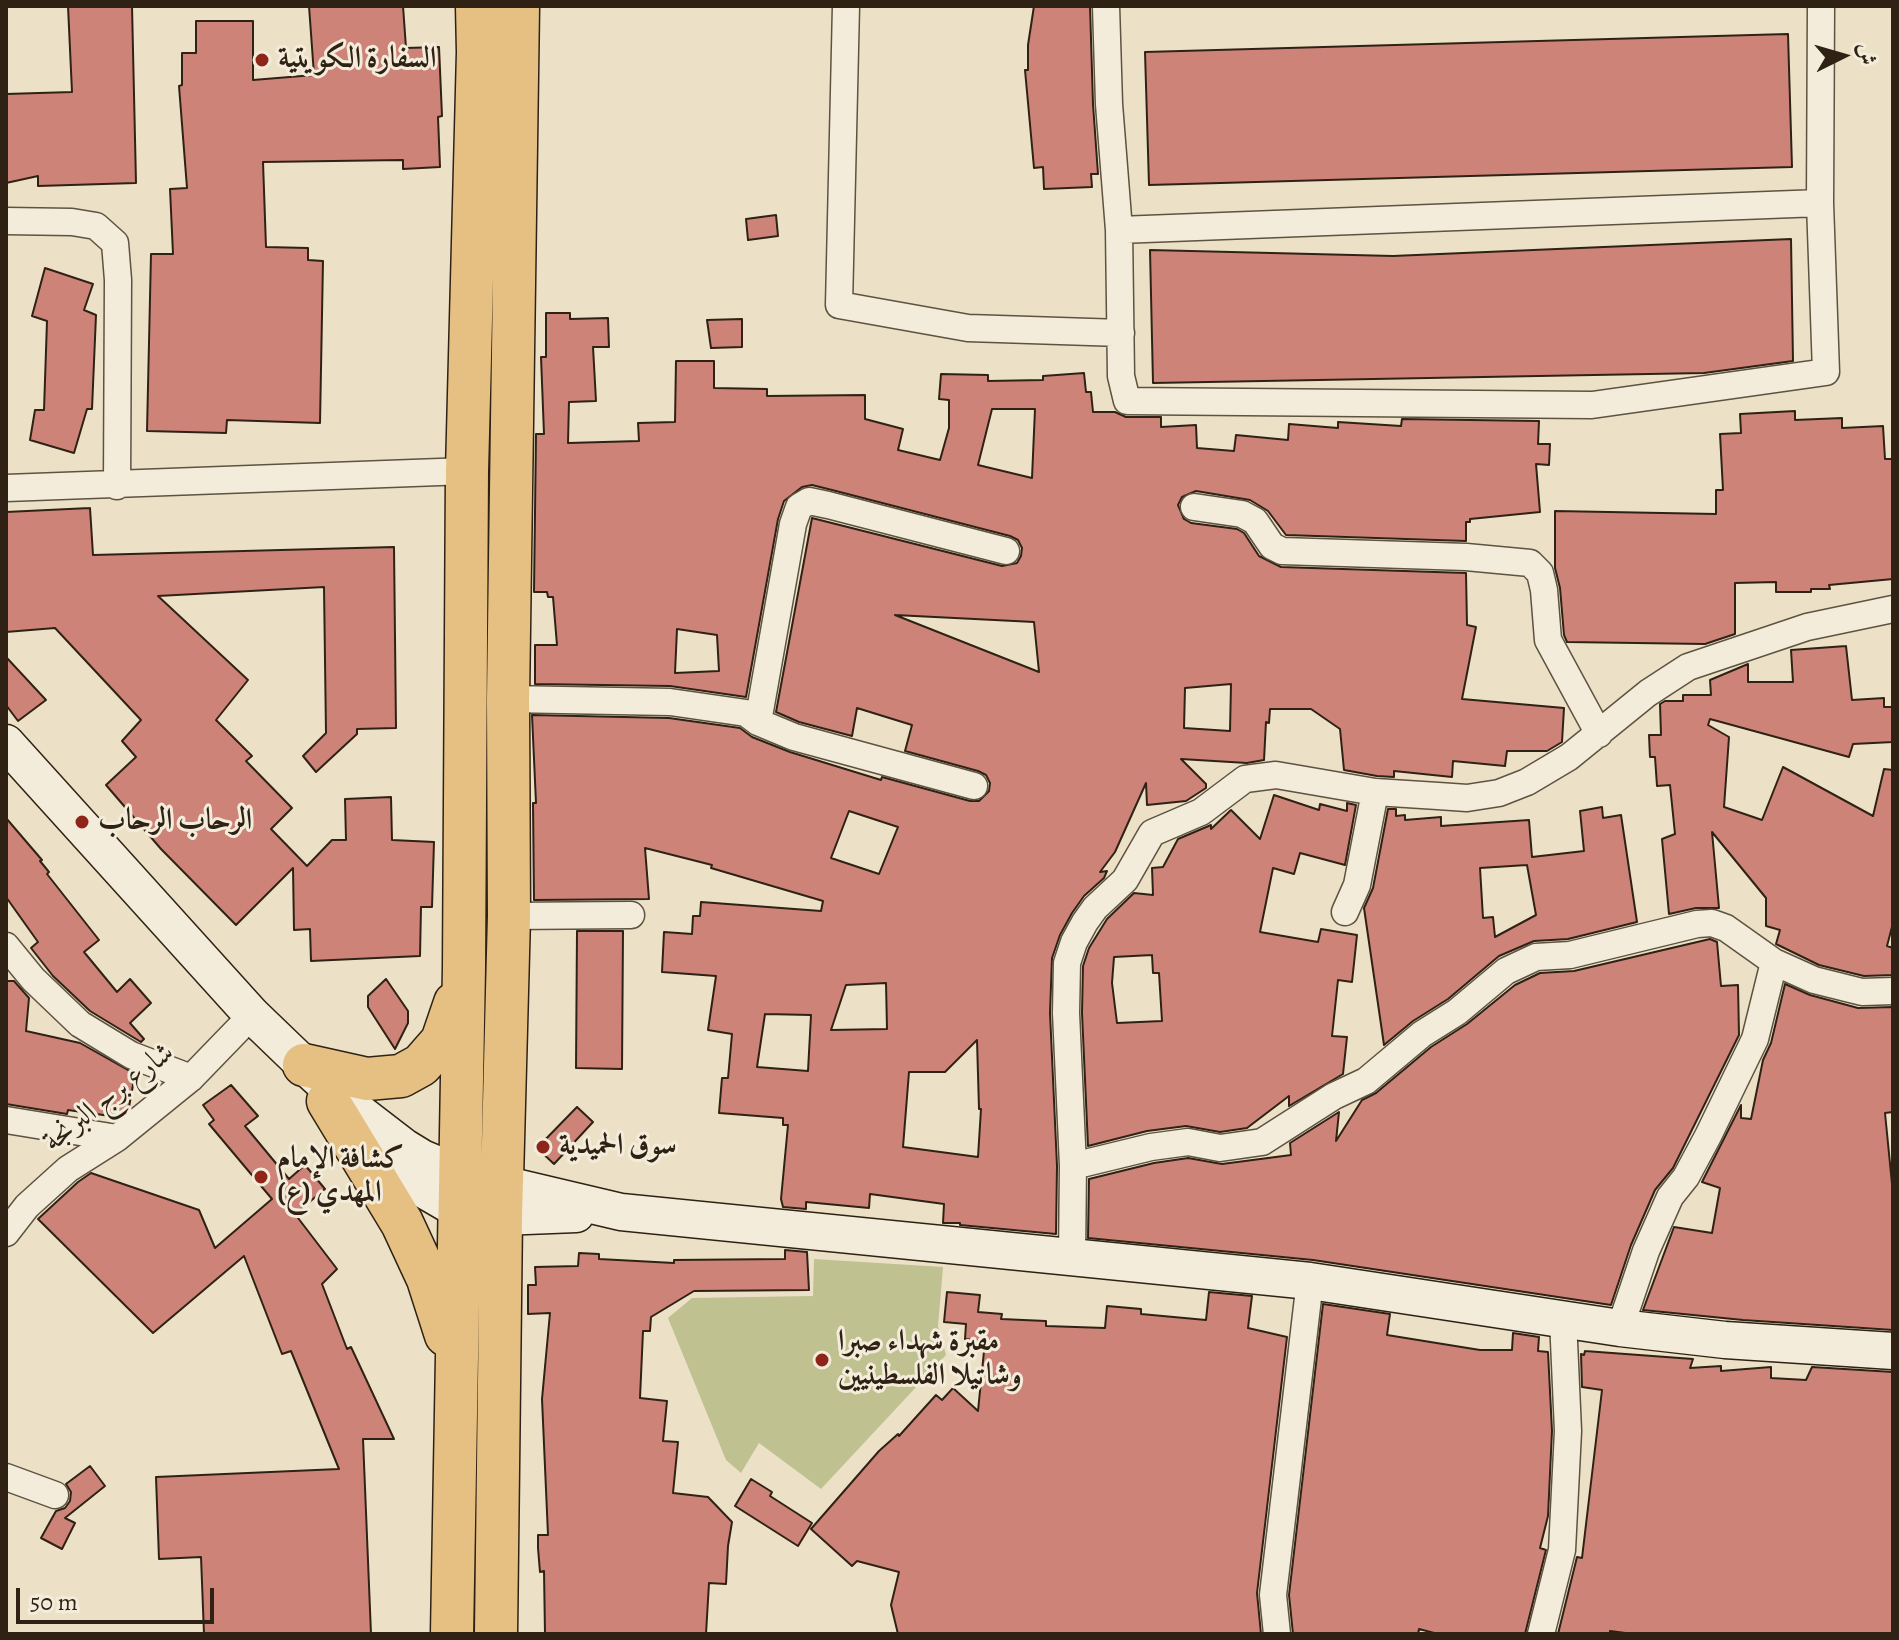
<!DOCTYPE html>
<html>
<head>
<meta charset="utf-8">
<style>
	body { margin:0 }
	#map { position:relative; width:1899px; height:1640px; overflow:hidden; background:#ece1c6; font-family:Alegreya,Amiri,serif }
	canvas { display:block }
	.frame { position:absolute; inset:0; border:8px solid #2f2215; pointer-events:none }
	.north { position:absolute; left:1803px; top:16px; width:80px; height:80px; -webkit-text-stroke:6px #f3ecda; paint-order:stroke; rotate:85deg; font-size:22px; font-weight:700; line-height:32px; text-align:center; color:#2f2215 }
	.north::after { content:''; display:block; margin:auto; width:28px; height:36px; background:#2f2215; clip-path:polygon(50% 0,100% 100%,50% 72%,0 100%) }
	.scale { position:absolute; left:16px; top:1588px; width:198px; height:36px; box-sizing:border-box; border:4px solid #2f2215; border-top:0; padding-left:10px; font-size:24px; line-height:28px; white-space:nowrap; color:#2f2215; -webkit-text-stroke:6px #f3ecda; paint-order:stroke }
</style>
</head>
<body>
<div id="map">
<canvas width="1899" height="1640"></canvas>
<div class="frame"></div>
<div class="north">ش</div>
<div class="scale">50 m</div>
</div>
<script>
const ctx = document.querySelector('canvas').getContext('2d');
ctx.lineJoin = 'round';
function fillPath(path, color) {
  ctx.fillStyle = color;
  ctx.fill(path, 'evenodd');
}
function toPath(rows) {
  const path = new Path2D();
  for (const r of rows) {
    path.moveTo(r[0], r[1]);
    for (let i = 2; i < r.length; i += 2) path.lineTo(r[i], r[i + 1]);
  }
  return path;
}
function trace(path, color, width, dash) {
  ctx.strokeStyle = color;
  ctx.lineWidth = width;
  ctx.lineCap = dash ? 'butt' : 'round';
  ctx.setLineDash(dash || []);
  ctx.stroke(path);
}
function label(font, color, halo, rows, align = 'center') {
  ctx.font = font + ' Alegreya,Amiri,serif';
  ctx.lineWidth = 6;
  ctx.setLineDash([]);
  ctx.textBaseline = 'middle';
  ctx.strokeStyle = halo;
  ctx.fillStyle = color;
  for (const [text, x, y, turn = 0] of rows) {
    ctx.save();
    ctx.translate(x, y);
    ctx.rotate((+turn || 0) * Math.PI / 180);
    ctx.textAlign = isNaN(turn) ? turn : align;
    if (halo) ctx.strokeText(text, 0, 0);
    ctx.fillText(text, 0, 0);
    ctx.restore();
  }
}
fillPath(toPath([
	[814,1259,943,1267,938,1326,946,1355,821,1489,759,1443,741,1473,726,1460,668,1318,692,1298,813,1296]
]), '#bfc190');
const building = toPath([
	[68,6,132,6,136,183,38,186,38,176,6,183,6,94,72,92,68,6],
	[309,6,403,6,406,48,439,47,442,116,438,117,440,167,403,169,403,160,263,162,266,247,308,248,308,260,323,261,320,423,227,420,226,433,147,431,151,254,173,254,170,189,187,188,179,86,182,85,182,53,196,53,196,21,253,21,253,80,314,75,309,6],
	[1034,6,1090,6,1093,104,1098,174,1091,174,1092,187,1044,189,1043,167,1034,168,1025,70,1028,70,1028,45,1034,6],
	[1788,34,1792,167,1149,185,1145,52,1788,34],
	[776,215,778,236,748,240,746,219,776,215],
	[1791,239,1793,361,1704,373,1153,383,1150,250,1393,256,1791,239],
	[45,268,93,284,84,310,96,315,92,409,87,409,74,453,30,440,35,410,44,410,47,321,32,316,45,268],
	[546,313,570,313,570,319,608,318,609,347,593,347,596,401,569,402,568,443,639,441,638,423,675,422,676,361,714,361,714,388,767,389,767,396,865,395,865,419,903,429,898,450,940,460,949,428,949,400,939,399,941,374,988,375,988,381,1043,380,1043,376,1084,373,1086,392,1091,392,1093,412,1115,412,1126,417,1161,417,1161,427,1196,425,1197,448,1234,451,1236,435,1288,440,1289,424,1338,428,1338,422,1401,426,1402,419,1539,421,1538,444,1550,444,1549,465,1536,464,1540,512,1470,519,1470,522,1466,522,1466,541,1286,535,1268,511,1250,500,1196,491,1182,497,1178,505,1184,519,1191,523,1237,529,1244,533,1259,556,1281,567,1466,573,1467,625,1476,627,1462,699,1564,708,1562,742,1547,751,1507,751,1505,766,1453,761,1452,777,1394,771,1394,777,1377,776,1344,770,1340,729,1311,709,1270,709,1269,723,1266,722,1264,760,1247,763,1181,759,1206,784,1206,788,1186,801,1147,805,1146,783,1115,852,1100,872,1107,871,1104,878,1084,896,1072,913,1060,935,1052,958,1050,1013,1057,1166,1056,1234,960,1225,960,1223,943,1223,944,1204,870,1194,869,1208,806,1202,806,1209,783,1207,781,1199,788,1125,783,1125,783,1118,719,1113,722,1078,728,1078,732,1034,708,1030,716,976,662,972,664,932,692,934,693,916,700,916,701,902,821,911,823,901,711,868,712,865,645,848,649,899,534,900,533,803,536,803,532,715,669,718,740,728,752,737,790,752,881,780,882,777,970,801,979,801,989,791,990,783,986,775,978,771,905,751,912,725,857,708,852,736,799,722,776,712,812,518,1002,566,1017,563,1021,556,1022,548,1018,540,1010,536,832,490,812,485,802,487,784,501,778,519,746,697,670,686,535,684,535,645,557,645,553,597,548,597,547,592,534,592,536,434,544,434,541,357,546,357,546,313],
	[992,409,1035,409,1032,478,978,465,992,409],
	[895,615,1034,622,1039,672,895,615],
	[677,629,717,635,719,671,675,673,677,629],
	[1231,684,1230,731,1184,728,1185,688,1231,684],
	[849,811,898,827,879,874,831,858,849,811],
	[886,983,887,1029,831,1030,846,985,886,983],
	[765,1014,811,1015,808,1071,757,1067,765,1014],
	[977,1040,979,1109,981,1109,978,1157,903,1147,909,1072,945,1072,977,1040],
	[742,319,742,347,711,348,707,320,742,319],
	[1795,411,1795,420,1842,418,1842,428,1883,426,1885,459,1893,459,1893,579,1829,585,1830,589,1811,589,1811,592,1776,592,1776,582,1735,583,1735,634,1705,644,1567,642,1564,635,1560,588,1555,568,1555,511,1716,514,1716,490,1723,490,1720,434,1741,433,1740,414,1795,411],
	[90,508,93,555,394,547,396,728,357,729,357,734,316,772,303,756,326,733,324,587,158,596,248,680,216,720,252,756,246,761,292,808,271,829,307,866,332,840,346,840,345,799,391,797,392,840,434,842,432,907,421,907,420,956,311,961,310,929,294,930,293,868,236,925,161,849,106,785,136,757,122,741,141,720,55,628,6,632,6,512,90,508],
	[1846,646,1852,700,1884,698,1884,707,1893,707,1893,742,1853,744,1849,757,1710,719,1708,725,1729,737,1724,807,1762,820,1783,767,1873,816,1884,769,1893,770,1893,923,1887,946,1893,948,1893,975,1864,976,1819,965,1776,944,1780,930,1766,926,1766,898,1712,832,1719,908,1696,908,1669,914,1662,839,1675,834,1670,785,1657,786,1655,757,1650,757,1649,735,1661,735,1660,704,1665,701,1683,701,1683,695,1711,695,1710,680,1748,664,1748,682,1793,682,1791,650,1846,646],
	[6,657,46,700,18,721,6,705,6,657],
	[1274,795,1319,810,1320,804,1347,811,1347,803,1356,805,1345,865,1300,853,1294,874,1273,868,1260,932,1318,942,1321,929,1357,935,1352,982,1338,980,1332,1036,1347,1037,1343,1074,1289,1106,1289,1096,1247,1128,1220,1132,1186,1126,1147,1131,1088,1146,1082,1013,1083,966,1089,948,1107,919,1134,893,1153,895,1152,868,1163,867,1178,839,1211,825,1211,829,1231,810,1260,839,1274,795],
	[1152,955,1153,973,1159,973,1162,1021,1117,1023,1112,983,1114,957,1152,955],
	[1602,807,1603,818,1621,815,1637,922,1568,939,1534,941,1499,956,1448,999,1413,1021,1384,1045,1364,908,1373,888,1388,809,1396,809,1396,816,1405,815,1405,820,1441,817,1441,826,1529,820,1532,857,1584,851,1580,811,1602,807],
	[1527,865,1536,915,1495,937,1493,917,1483,918,1480,868,1527,865],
	[6,818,42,860,40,861,49,872,47,874,99,940,84,952,117,992,130,979,151,1003,130,1023,144,1039,141,1042,90,1011,53,976,31,948,38,942,6,897,6,818],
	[577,931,623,931,622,1069,576,1068,577,931],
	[1710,939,1717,942,1721,986,1738,985,1739,1035,1673,1168,1655,1190,1631,1245,1611,1305,1313,1260,1088,1238,1089,1179,1154,1163,1188,1158,1222,1164,1291,1155,1290,1143,1339,1112,1336,1141,1362,1100,1376,1093,1431,1047,1467,1024,1515,985,1540,973,1574,971,1710,939],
	[386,979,408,1011,408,1023,395,1049,368,1007,368,996,386,979],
	[6,981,14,981,29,998,26,1031,80,1043,135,1074,129,1107,117,1117,68,1110,67,1114,6,1104,6,981],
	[1785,984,1810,995,1858,1008,1893,1007,1893,1112,1885,1113,1893,1194,1893,1330,1743,1320,1643,1310,1674,1227,1712,1233,1720,1188,1702,1182,1741,1105,1741,1118,1751,1119,1763,1060,1771,1043,1785,984],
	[231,1085,258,1116,245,1126,289,1179,305,1165,325,1189,295,1214,337,1269,322,1284,347,1349,351,1347,394,1439,363,1439,371,1634,204,1634,201,1557,159,1559,156,1477,339,1469,291,1351,282,1354,244,1256,153,1333,38,1219,78,1182,91,1173,199,1210,215,1248,272,1199,209,1124,214,1120,203,1105,231,1085],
	[577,1107,593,1122,554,1164,537,1148,577,1107],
	[785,1250,807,1252,809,1290,694,1291,651,1317,650,1331,643,1331,640,1398,667,1401,663,1441,678,1442,673,1493,708,1497,732,1522,728,1546,726,1584,709,1583,706,1634,545,1634,544,1571,540,1572,538,1548,538,1535,548,1535,542,1399,550,1313,528,1314,528,1285,536,1285,535,1267,578,1266,579,1253,599,1254,599,1259,674,1263,674,1260,785,1259,785,1250],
	[947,1292,980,1295,978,1312,1002,1314,1001,1319,1046,1321,1046,1326,1105,1328,1107,1306,1141,1309,1141,1314,1206,1320,1209,1292,1252,1296,1248,1328,1287,1337,1257,1593,1261,1634,898,1634,891,1605,899,1572,857,1561,852,1566,811,1529,879,1451,898,1434,899,1436,936,1395,942,1400,953,1388,978,1411,985,1341,965,1339,966,1324,944,1322,947,1292],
	[1323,1304,1390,1314,1387,1335,1480,1350,1512,1350,1513,1333,1539,1337,1538,1351,1548,1352,1552,1431,1548,1516,1540,1548,1546,1550,1525,1634,1438,1634,1419,1629,1418,1634,1293,1634,1289,1595,1323,1304],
	[1585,1351,1693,1359,1690,1368,1721,1366,1721,1371,1771,1367,1771,1378,1806,1380,1812,1367,1893,1372,1893,1634,1633,1634,1610,1631,1610,1634,1558,1634,1577,1557,1582,1558,1602,1390,1582,1387,1581,1354,1584,1355,1585,1351],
	[90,1466,105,1486,65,1518,75,1523,62,1549,41,1538,56,1511,65,1508,70,1501,71,1492,66,1484,90,1466],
	[751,1479,772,1492,770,1496,812,1523,798,1546,735,1506,751,1479]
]);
fillPath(building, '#ce8379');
trace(building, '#2f2215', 2);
const street = toPath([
	[846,6,839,305,968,328,1121,333],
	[1106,6,1109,104,1119,230,1121,376,1127,401,1592,405,1826,372,1820,203,1821,6],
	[6,221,72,222,96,226,115,243,118,280,117,486],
	[1119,230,1820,203],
	[6,488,467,471],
	[1194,507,1242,514,1255,521,1272,546,1282,551,1466,557,1530,563,1540,573,1544,590,1548,640,1599,734],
	[508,699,670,702,746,713,758,722,794,737,974,786],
	[758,722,793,524,799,507,809,501,828,505,1006,551],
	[1345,912,1357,885,1375,792],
	[509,916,631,915],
	[6,946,33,979,80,1024,131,1055,191,1078],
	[6,1120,117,1138],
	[1073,1166,1151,1147,1188,1142,1220,1148,1262,1142,1334,1096,1366,1081,1422,1034,1457,1012,1506,971,1536,957,1570,955,1697,924,1712,923,1726,928,1774,962,1814,980,1862,992,1893,991],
	[6,1233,27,1206,68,1169,117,1138,191,1078,252,1015],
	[1072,1258,1073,1166,1066,1013,1067,963,1074,942,1085,922,1095,908,1125,880,1152,833,1201,812,1245,779,1276,775,1375,792,1438,796,1467,798,1499,793,1527,782,1569,757,1648,693,1688,667,1807,627,1893,609],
	[1620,1328,1646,1251,1670,1197,1686,1177,1708,1136,1755,1039,1774,962],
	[6,1477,55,1495],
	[1277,1634,1273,1595,1310,1281],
	[1541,1634,1562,1550,1568,1431,1563,1319]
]);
const secondary = toPath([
	[6,743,252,1015,304,1065,339,1097,404,1147,422,1158,460,1174,621,1212,1310,1281,1620,1328,1725,1340,1893,1351],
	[363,1140,412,1183,450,1205,501,1217,576,1214]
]);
const primary = toPath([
	[304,1065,367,1079,401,1076,421,1065,442,1041,455,1003],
	[328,1101,402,1223,428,1279,446,1335],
	[452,1634,464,967,467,471,478,52,477,6],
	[496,1634,501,1217,509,916,508,699,518,6]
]);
trace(street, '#5e5241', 29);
trace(secondary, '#2f2215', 39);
trace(primary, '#2f2215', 45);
trace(street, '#f3ecda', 26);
trace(secondary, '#f3ecda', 36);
trace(primary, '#e6c083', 42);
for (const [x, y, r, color] of [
	[262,60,8,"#8f2418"],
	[82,822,8,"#8f2418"],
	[543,1147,8,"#8f2418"],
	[261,1177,8,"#8f2418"],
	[822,1360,8,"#8f2418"]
]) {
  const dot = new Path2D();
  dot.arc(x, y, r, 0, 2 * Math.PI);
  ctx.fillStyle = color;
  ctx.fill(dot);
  trace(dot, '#f3ecda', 3);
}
label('bold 30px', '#2f2215', '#f3ecda', [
	["السفارة الكويتية",278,60],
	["الرحاب الرحاب",98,822],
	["سوق الحمیدیة",559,1147],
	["كشافة الإمام",277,1160],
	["المهدي (ع)",277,1194],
	["مقبرة شهداء صبرا",838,1343],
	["وشاتيلا الفلسطينيين",838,1377]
], 'left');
label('30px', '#2f2215', '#f3ecda', [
	["شارع برج البرنجة",109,1098,-38]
]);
</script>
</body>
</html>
